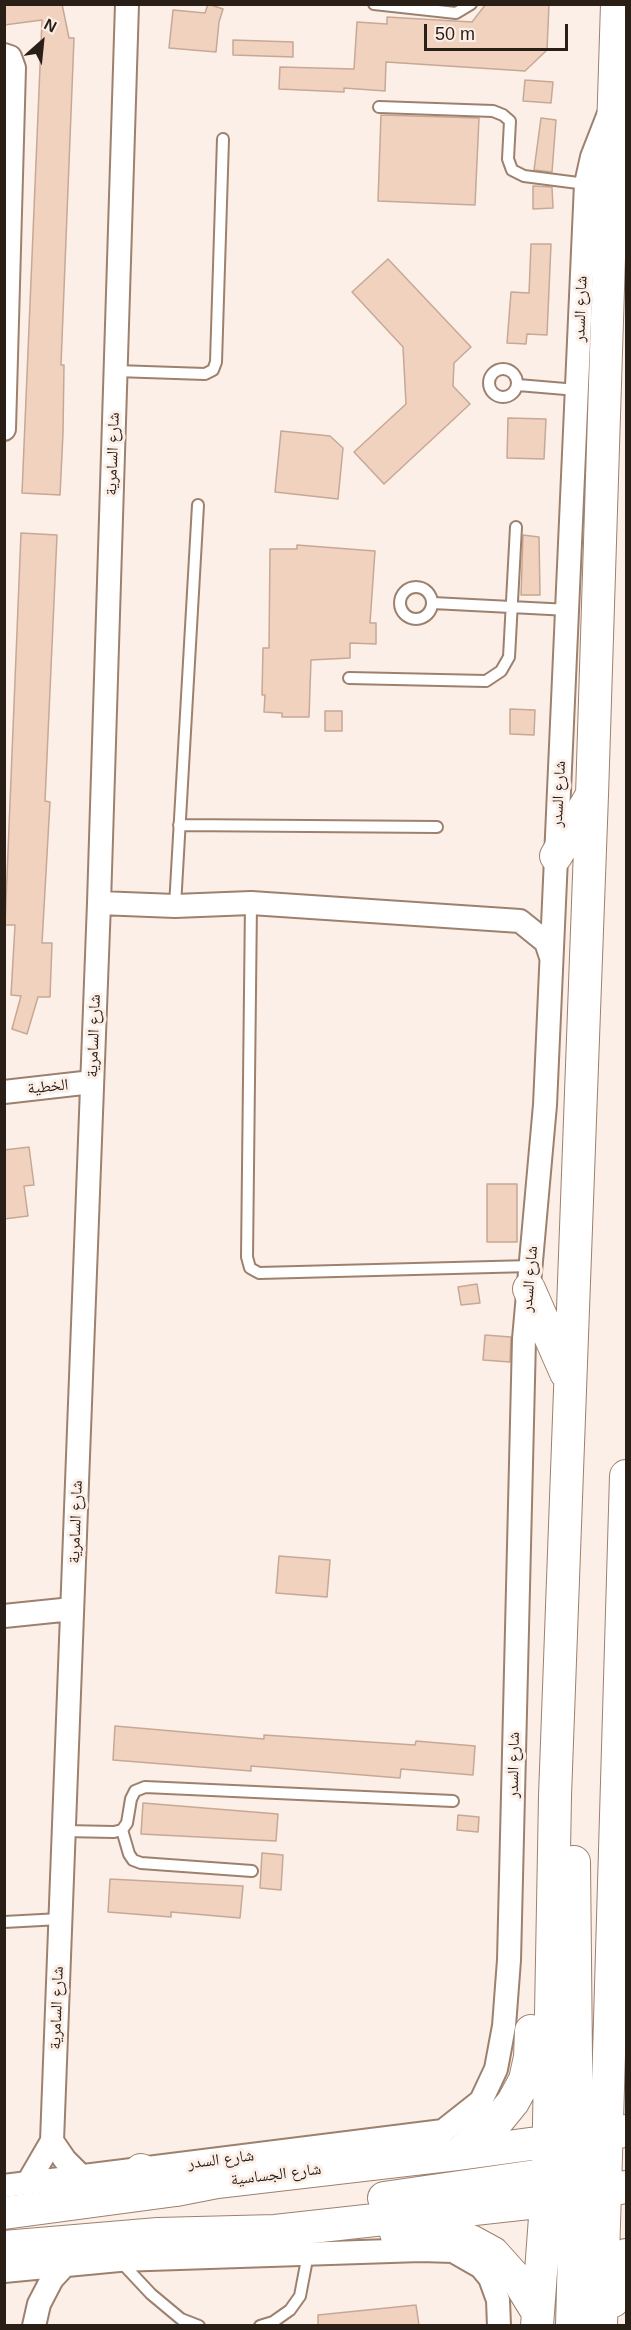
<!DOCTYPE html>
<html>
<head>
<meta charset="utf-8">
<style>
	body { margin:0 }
	#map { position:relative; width:631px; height:2330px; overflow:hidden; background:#fcefe7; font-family:Arial,sans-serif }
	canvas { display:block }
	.frame { position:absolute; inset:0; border:6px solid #2a1f17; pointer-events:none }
	.north { position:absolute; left:12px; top:12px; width:60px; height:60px; -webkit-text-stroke:4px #fcefe7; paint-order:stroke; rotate:27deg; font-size:16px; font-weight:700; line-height:24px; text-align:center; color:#2a1f17 }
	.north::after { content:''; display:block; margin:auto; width:21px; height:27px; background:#2a1f17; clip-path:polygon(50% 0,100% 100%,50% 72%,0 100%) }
	.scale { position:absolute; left:424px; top:24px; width:144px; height:27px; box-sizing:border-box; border:3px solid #2a1f17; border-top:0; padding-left:8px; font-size:18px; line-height:21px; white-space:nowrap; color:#2a1f17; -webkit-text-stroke:4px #fcefe7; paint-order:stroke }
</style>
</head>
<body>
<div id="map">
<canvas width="631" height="2330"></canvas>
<div class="frame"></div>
<div class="north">N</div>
<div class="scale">50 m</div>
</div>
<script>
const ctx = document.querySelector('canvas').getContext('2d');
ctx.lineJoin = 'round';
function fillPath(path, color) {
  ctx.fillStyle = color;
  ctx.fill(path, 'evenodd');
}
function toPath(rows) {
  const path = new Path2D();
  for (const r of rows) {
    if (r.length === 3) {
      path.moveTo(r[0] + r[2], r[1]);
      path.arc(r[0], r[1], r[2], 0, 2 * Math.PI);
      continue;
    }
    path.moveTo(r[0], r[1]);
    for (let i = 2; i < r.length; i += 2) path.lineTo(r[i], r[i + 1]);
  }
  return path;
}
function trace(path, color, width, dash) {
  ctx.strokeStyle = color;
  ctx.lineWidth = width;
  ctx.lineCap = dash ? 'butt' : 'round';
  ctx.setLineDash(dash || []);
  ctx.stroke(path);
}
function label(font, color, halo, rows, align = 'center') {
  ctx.font = font + ' Arial,"Noto Naskh Arabic",sans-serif';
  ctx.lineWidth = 6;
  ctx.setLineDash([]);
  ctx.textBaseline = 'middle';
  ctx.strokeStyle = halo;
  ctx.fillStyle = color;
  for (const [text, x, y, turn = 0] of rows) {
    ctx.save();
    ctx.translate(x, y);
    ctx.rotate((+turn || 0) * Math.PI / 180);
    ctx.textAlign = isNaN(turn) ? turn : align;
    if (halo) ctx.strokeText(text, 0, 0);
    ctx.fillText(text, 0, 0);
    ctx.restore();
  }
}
const building = toPath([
	[4,4,62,4,69,38,74,38,61,365,64,365,63,433,60,495,22,493,42,20,4,25,4,4],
	[208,4,223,9,219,22,216,52,169,48,173,10,205,13,208,4],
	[486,4,549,4,547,50,525,71,386,62,385,91,344,88,344,92,279,89,280,67,354,69,357,22,387,24,387,17,472,22,486,4],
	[233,40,293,42,293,57,233,55,233,40],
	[525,80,553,82,551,103,523,101,525,80],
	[381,115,479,118,475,205,378,201,381,115],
	[541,118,556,120,552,172,534,170,541,118],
	[533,186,552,187,553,208,533,209,533,186],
	[531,244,551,244,547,335,527,334,526,344,507,343,511,292,529,293,531,244],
	[388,259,471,347,454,363,453,386,470,404,384,484,354,452,406,404,403,347,352,292,388,259],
	[508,418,546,419,544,459,507,458,508,418],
	[281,431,330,436,343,448,338,499,275,492,281,431],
	[21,533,57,535,45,801,50,802,42,943,52,943,50,997,38,997,27,1034,12,1029,21,996,11,995,15,925,5,925,21,533],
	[523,535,539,537,540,595,521,595,523,535],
	[297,545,375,551,370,623,376,623,376,644,350,643,350,658,311,660,309,717,282,717,282,713,264,712,265,695,262,695,263,648,269,648,270,549,297,549,297,545],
	[510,709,535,710,534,735,510,734,510,709],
	[325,711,342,711,342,731,325,731,325,711],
	[29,1147,34,1185,24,1186,28,1216,4,1219,4,1150,29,1147],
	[487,1184,517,1184,517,1242,487,1242,487,1184],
	[477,1284,480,1303,461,1305,458,1287,477,1284],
	[485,1335,511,1337,510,1362,483,1360,485,1335],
	[279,1556,330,1560,327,1597,276,1593,279,1556],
	[115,1726,264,1739,264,1735,415,1745,416,1741,475,1746,473,1775,401,1769,400,1778,251,1766,251,1771,113,1760,115,1726],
	[143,1803,278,1814,276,1841,141,1834,143,1803],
	[458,1815,479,1817,478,1832,457,1830,458,1815],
	[262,1853,283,1855,281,1890,260,1888,262,1853],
	[110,1879,243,1886,240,1918,171,1912,171,1917,108,1912,110,1879],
	[416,2305,419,2325,318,2325,318,2315,416,2305]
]);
fillPath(building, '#f1d2be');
trace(building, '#c6a895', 1.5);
const lane = toPath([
	[374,4,456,13,471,4],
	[379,107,493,111,503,115,510,121,508,159,512,170,524,176,586,184],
	[503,383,14],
	[116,371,205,374,213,370,216,362,223,139],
	[518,385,577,390],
	[416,603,16],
	[433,603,569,610],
	[349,678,486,681,501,671,509,657,516,527],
	[179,825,437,827],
	[251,903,247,1257,250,1268,259,1273,531,1266],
	[175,906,198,505],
	[122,1830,129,1854,133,1860,141,1863,252,1871],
	[64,1831,114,1832,122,1830,127,1823,131,1799,135,1791,145,1787,453,1801],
	[4,1922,60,1919],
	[121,2262,151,2294,181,2319,199,2326],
	[260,2326,273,2322,290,2310,300,2296,308,2254]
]);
const street = toPath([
	[4,55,10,57,14,68,4,429],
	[99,903,175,906,251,903,520,921,546,942,551,957],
	[4,1092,92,1082],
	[4,1616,72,1609],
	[52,2141,65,2160,81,2176],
	[27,2184,52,2141,99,903,127,4],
	[4,2186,443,2131,481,2101,496,2069,504,2026,509,1960,524,1339,545,1105,586,184,592,157,608,116],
	[4,2271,119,2260,421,2250,453,2251,481,2267,490,2278,498,2300,499,2326],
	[34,2326,39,2304,52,2279,65,2265]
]);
const secondary = toPath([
	[556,856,590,798],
	[529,1289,566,1373],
	[574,1862,577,2157],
	[458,2154,500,2118,513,2102,525,2080,530,2057,531,2031],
	[141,2170,176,2190],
	[384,2198,577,2170,595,2160,605,2135],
	[4,2213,176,2190,217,2182,457,2154,626,2131],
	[396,2233,430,2233,471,2241,493,2253,519,2282,538,2313],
	[4,2247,158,2234,275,2231,547,2201,626,2187],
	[613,2301,626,2255],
	[537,2326,548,2177,555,1796,592,795,617,4],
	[572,2326,576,2176],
	[601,2326,626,1476]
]);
trace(lane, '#9d816e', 14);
trace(street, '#9d816e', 26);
trace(secondary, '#9d816e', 34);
trace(lane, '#fff', 10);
trace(street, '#fff', 22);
trace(secondary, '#fff', 32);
label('16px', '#2a1f17', '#fcefe7', [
	["شارع السدر",581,309,-88],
	["شارع السامرية",113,454,-88],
	["شارع السدر",559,794,-87],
	["شارع السامرية",94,1036,-88],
	["الخطية",48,1087,-6],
	["شارع السدر",530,1279,-85],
	["شارع السامرية",76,1522,-88],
	["شارع السدر",514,1765,-89],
	["شارع السامرية",57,2008,-88],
	["شارع السدر",221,2160,-7],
	["شارع الجساسية",276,2175,-7]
]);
</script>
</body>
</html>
